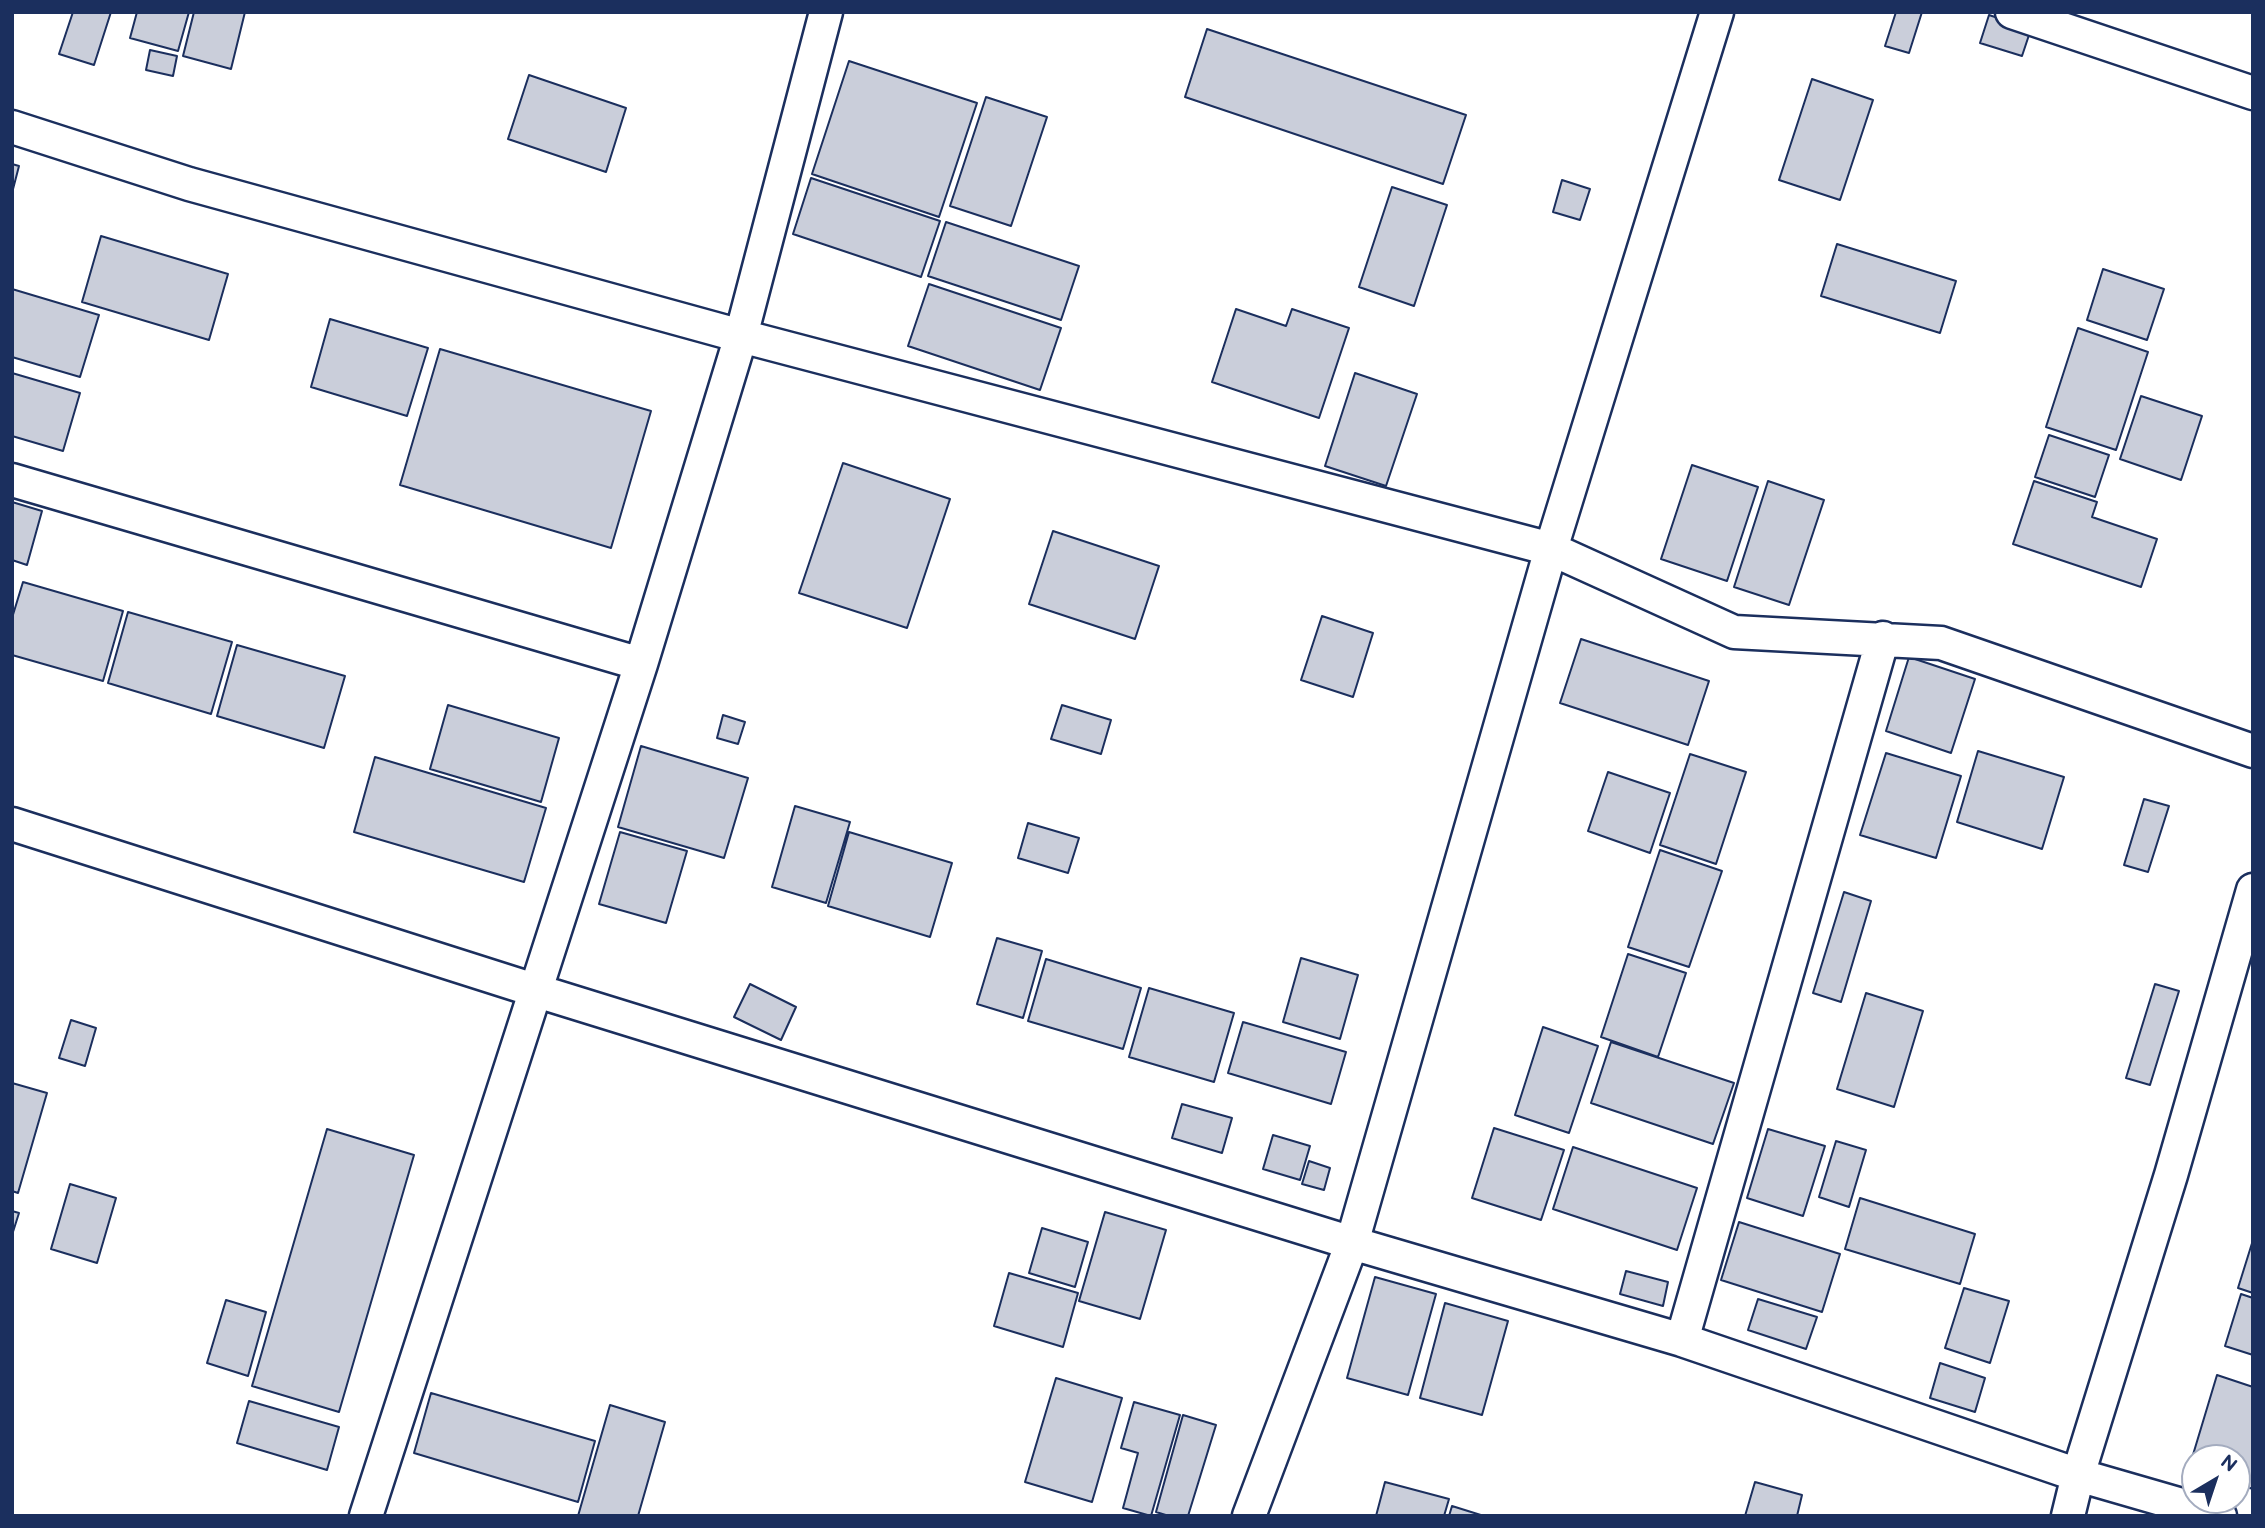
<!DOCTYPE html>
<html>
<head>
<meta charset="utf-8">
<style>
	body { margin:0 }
	#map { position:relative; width:2265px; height:1528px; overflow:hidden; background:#fff; font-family:"Balsamiq Sans",sans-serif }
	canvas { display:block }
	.frame { position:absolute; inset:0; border:14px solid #1b2f5e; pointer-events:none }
	.north { position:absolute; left:2181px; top:1444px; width:70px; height:70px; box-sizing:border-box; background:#fff; border:2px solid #a4acbf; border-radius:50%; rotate:39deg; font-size:19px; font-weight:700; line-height:28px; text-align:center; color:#1b2f5e }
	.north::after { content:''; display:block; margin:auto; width:24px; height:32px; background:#1b2f5e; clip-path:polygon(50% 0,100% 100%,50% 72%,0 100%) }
</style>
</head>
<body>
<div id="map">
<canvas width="2265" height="1528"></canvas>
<div class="frame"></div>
<div class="north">N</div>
</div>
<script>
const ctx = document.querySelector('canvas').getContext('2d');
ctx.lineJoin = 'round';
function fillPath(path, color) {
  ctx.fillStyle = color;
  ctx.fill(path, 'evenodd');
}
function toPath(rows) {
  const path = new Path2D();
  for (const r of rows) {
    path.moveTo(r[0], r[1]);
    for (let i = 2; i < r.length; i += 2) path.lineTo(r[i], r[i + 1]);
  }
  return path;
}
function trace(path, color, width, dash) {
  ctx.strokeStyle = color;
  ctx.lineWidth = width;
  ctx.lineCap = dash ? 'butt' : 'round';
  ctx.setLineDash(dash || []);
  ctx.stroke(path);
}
const building = toPath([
	[73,12,111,12,94,65,59,54,73,12],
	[137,12,189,12,178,51,130,38,137,12],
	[194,12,245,12,231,69,183,56,194,12],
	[1896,12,1922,12,1909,53,1885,46,1896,12],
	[1989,15,2031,29,2022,56,1980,43,1989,15],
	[1207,29,1466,115,1443,184,1185,97,1207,29],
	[150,50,177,56,173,76,146,70,150,50],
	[849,61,977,103,939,217,812,174,849,61],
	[529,75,626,108,606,172,508,139,529,75],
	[1812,79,1873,100,1840,200,1779,180,1812,79],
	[986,97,1047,117,1011,226,950,206,986,97],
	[12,164,19,166,12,193,12,164],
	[811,178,940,221,921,277,793,234,811,178],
	[1562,180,1590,189,1580,220,1553,212,1562,180],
	[1392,187,1447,205,1414,306,1359,287,1392,187],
	[946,222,1079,266,1061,320,928,276,946,222],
	[101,236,228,274,209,340,82,302,101,236],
	[1837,244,1956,281,1940,333,1821,296,1837,244],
	[2103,269,2164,289,2147,340,2087,320,2103,269],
	[929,284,1061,328,1040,390,908,346,929,284],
	[12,289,99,315,80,377,12,357,12,289],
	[1236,309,1286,326,1292,309,1349,328,1319,418,1212,382,1236,309],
	[330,319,428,348,407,416,311,387,330,319],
	[2078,328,2148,352,2116,450,2046,427,2078,328],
	[440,349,651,411,611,548,400,485,440,349],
	[12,373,80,393,63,451,12,436,12,373],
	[1355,373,1417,394,1386,486,1325,466,1355,373],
	[2141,396,2202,416,2181,480,2120,459,2141,396],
	[2049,435,2109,455,2095,497,2035,477,2049,435],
	[843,463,950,499,907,628,799,593,843,463],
	[1692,465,1758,487,1727,581,1661,559,1692,465],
	[1768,481,1824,500,1789,605,1734,587,1768,481],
	[2034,481,2097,502,2092,517,2157,539,2141,587,2013,544,2034,481],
	[12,502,42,511,27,565,12,560,12,502],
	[1053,531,1159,566,1135,639,1029,604,1053,531],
	[23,582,123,611,103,681,12,655,12,618,23,582],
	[128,612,232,642,211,714,108,683,128,612],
	[1322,616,1373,633,1353,697,1301,680,1322,616],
	[1581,639,1709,681,1688,745,1560,703,1581,639],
	[237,645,345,676,324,748,217,716,237,645],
	[1909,657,1975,679,1951,753,1886,731,1909,657],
	[448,705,559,738,541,802,430,769,448,705],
	[1062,705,1111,720,1101,754,1051,739,1062,705],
	[723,715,745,722,738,744,717,738,723,715],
	[641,746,748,778,724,858,618,827,641,746],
	[1978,751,2064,777,2042,849,1957,822,1978,751],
	[1886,753,1961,776,1936,858,1860,835,1886,753],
	[1690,754,1746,772,1716,864,1660,845,1690,754],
	[375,757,546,808,524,882,354,832,375,757],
	[1608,772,1670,793,1650,853,1588,831,1608,772],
	[2144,799,2169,806,2148,872,2124,865,2144,799],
	[795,806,850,822,826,903,772,887,795,806],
	[1028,823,1079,838,1068,873,1018,858,1028,823],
	[620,832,687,851,666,923,599,904,620,832],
	[849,832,952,863,930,937,828,906,849,832],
	[1660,850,1722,871,1689,967,1628,947,1660,850],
	[1844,892,1871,901,1841,1002,1813,993,1844,892],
	[997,938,1042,951,1023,1018,977,1004,997,938],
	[1628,954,1686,973,1658,1057,1601,1037,1628,954],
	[1301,958,1358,975,1340,1039,1283,1022,1301,958],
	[1046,959,1141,988,1123,1049,1028,1021,1046,959],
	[750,984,796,1007,781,1040,734,1017,750,984],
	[2155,984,2179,991,2150,1085,2126,1078,2155,984],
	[1149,988,1234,1013,1214,1082,1129,1057,1149,988],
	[1866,993,1923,1011,1894,1107,1837,1089,1866,993],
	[71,1020,96,1028,85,1066,59,1058,71,1020],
	[1243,1022,1346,1052,1331,1104,1228,1073,1243,1022],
	[1543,1027,1598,1046,1569,1133,1515,1115,1543,1027],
	[1611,1042,1734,1083,1713,1144,1591,1103,1611,1042],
	[12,1083,47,1093,18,1193,12,1191,12,1083],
	[1182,1104,1232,1118,1222,1153,1172,1138,1182,1104],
	[1494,1128,1564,1150,1541,1220,1472,1198,1494,1128],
	[327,1129,414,1155,339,1412,252,1386,327,1129],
	[1768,1129,1825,1146,1803,1216,1747,1198,1768,1129],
	[1273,1135,1310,1146,1300,1180,1263,1169,1273,1135],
	[1836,1141,1866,1150,1849,1207,1819,1197,1836,1141],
	[1573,1147,1697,1188,1677,1250,1553,1209,1573,1147],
	[1309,1161,1330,1168,1324,1190,1302,1184,1309,1161],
	[70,1184,116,1198,97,1263,51,1249,70,1184],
	[1860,1198,1975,1234,1960,1284,1845,1249,1860,1198],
	[12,1211,19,1213,12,1235,12,1211],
	[1105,1212,1166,1230,1140,1319,1079,1301,1105,1212],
	[1739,1222,1840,1254,1822,1312,1721,1280,1739,1222],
	[1042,1228,1088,1242,1075,1287,1029,1273,1042,1228],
	[2253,1240,2253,1293,2238,1288,2253,1240],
	[1626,1271,1668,1282,1663,1306,1620,1294,1626,1271],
	[1009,1273,1078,1293,1063,1347,994,1326,1009,1273],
	[1375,1277,1436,1294,1408,1395,1347,1378,1375,1277],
	[1964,1288,2009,1301,1990,1363,1945,1348,1964,1288],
	[2241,1294,2253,1298,2253,1355,2225,1346,2241,1294],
	[1758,1299,1817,1317,1806,1349,1748,1330,1758,1299],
	[226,1300,266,1312,248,1376,207,1363,226,1300],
	[1445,1303,1508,1321,1482,1415,1420,1398,1445,1303],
	[1940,1363,1985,1378,1975,1412,1930,1398,1940,1363],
	[2217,1375,2253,1387,2253,1489,2237,1484,2237,1458,2195,1458,2195,1470,2189,1468,2217,1375],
	[1056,1378,1122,1398,1092,1502,1025,1482,1056,1378],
	[431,1393,595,1441,578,1502,414,1453,431,1393],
	[249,1401,339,1427,327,1470,237,1443,249,1401],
	[1134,1402,1180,1415,1151,1516,1123,1508,1138,1453,1121,1448,1134,1402],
	[610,1405,665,1422,638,1516,578,1516,610,1405],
	[1183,1415,1216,1425,1188,1516,1169,1516,1156,1512,1183,1415],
	[1385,1482,1449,1499,1444,1516,1376,1516,1385,1482],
	[1755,1482,1802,1495,1797,1516,1745,1516,1755,1482],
	[1452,1506,1484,1516,1449,1516,1452,1506]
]);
fillPath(building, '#caceda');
trace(building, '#1b2f5e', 2);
const street = toPath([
	[2012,12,2253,93],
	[12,127,189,184,741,336,1551,549,1734,632,1941,643,2253,751],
	[12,480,641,664],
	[12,824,534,990,1352,1243,1682,1340,2078,1475,2220,1516],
	[1682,1340,1883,638],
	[366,1516,641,664,741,336,826,12],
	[1249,1516,1352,1243,1551,549,1717,12],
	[2068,1516,2078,1475,2171,1175,2253,890]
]);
trace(street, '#1b2f5e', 37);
trace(street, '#fff', 32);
</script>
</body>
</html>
